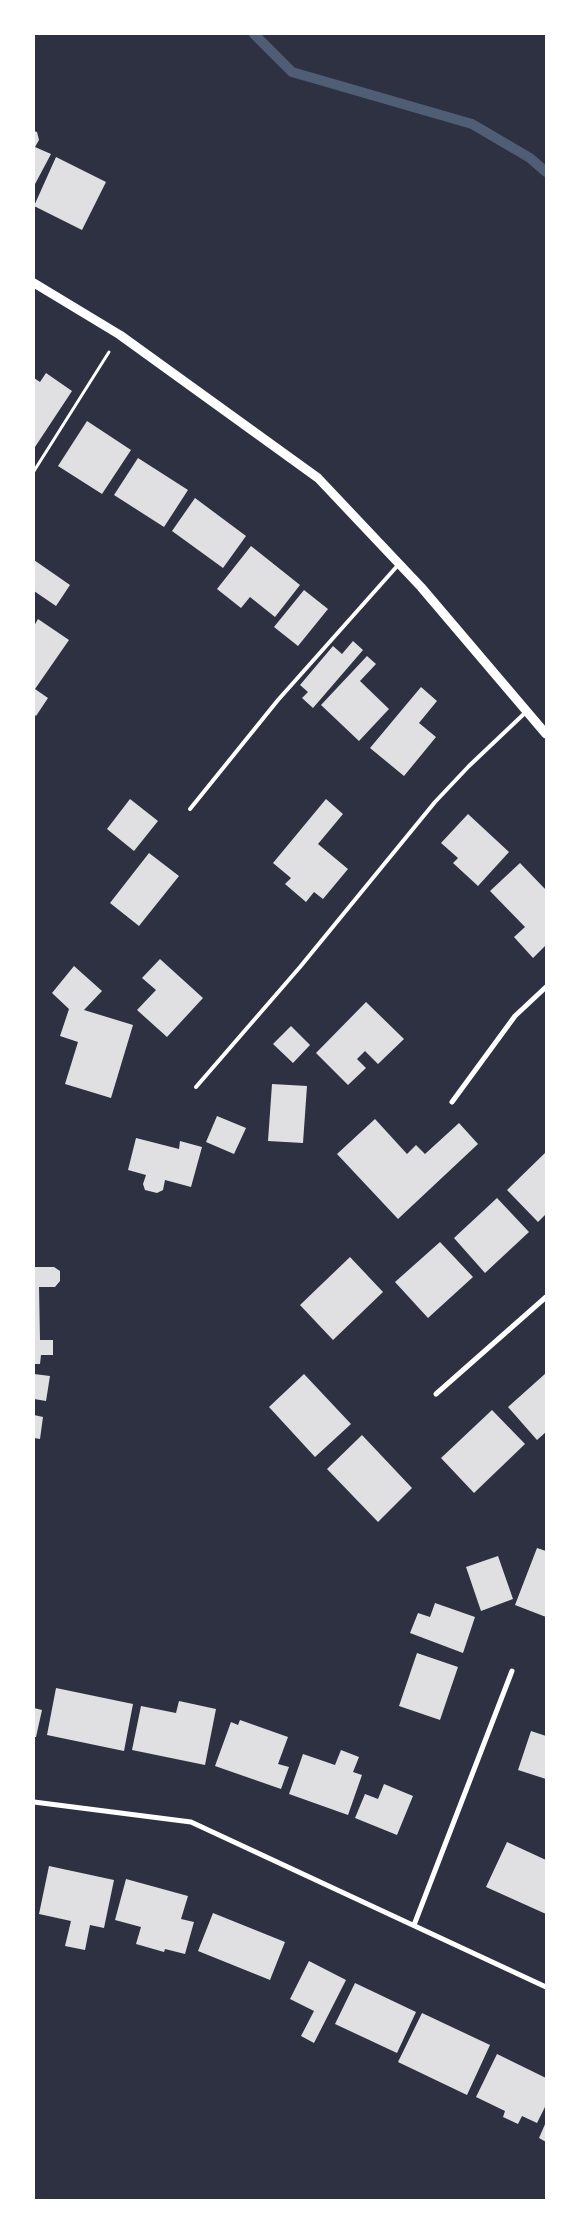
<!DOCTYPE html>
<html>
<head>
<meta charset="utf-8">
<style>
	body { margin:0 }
	#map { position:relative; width:580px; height:2234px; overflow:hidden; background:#2d3142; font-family:"Titillium Web",sans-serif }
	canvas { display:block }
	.frame { position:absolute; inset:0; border:35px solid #fff; pointer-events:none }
</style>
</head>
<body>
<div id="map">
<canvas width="580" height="2234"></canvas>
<div class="frame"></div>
</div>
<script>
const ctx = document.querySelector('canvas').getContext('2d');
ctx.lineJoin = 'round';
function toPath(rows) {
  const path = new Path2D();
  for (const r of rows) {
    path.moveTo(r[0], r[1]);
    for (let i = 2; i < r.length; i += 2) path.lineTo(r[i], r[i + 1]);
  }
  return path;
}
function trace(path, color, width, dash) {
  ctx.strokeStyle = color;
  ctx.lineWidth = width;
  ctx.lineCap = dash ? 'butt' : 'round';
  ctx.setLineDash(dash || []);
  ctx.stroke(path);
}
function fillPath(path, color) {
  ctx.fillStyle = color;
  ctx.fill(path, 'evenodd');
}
trace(toPath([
	[254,34,292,72,472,124,530,158,546,172]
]), '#4f5d75', 10);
fillPath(toPath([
	[34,131,37,132,39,140,35,147,51,154,34,186],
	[56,157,106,182,82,230,34,206],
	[46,373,72,391,35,447,34,446,34,378,40,382],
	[87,421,131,450,102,494,58,466],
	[138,458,188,490,164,527,114,495],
	[195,498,246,536,223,568,172,531],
	[251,546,300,585,275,617,250,597,241,608,217,589],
	[34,560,70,585,56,606,34,591],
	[304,590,328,609,298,646,274,627],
	[38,619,69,640,35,689,48,698,36,716,34,714,34,626],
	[353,641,363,650,313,708,302,698,308,692,300,685,333,646,342,654],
	[367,656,376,664,360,681,389,709,359,741,321,705],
	[421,687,437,701,419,723,436,737,404,776,370,748],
	[130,799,158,821,134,851,107,829],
	[326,799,343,814,318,844,348,869,323,899,314,892,306,902,285,884,291,878,273,863],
	[468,814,509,852,478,886,453,863,458,858,441,843],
	[149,853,179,876,139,926,110,903],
	[520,863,546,890,546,945,533,958,514,937,525,927,490,891],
	[160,959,203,998,167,1037,137,1010,156,990,142,978],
	[74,966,102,991,84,1010,133,1025,111,1098,65,1084,78,1042,60,1036,69,1009,52,993],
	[366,1002,404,1039,378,1064,365,1051,357,1059,366,1068,348,1085,316,1053],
	[291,1026,310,1045,293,1063,273,1044],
	[272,1084,307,1086,303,1143,268,1141],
	[217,1116,246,1128,234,1154,206,1142],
	[375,1119,407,1154,416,1145,425,1154,459,1123,478,1144,398,1219,337,1154],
	[136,1138,179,1149,180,1141,202,1147,191,1187,165,1180,163,1190,157,1193,145,1190,143,1184,146,1175,128,1170],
	[546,1152,546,1214,538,1222,507,1190],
	[497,1198,529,1232,485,1273,454,1238],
	[440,1242,473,1277,428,1318,395,1282],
	[350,1257,383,1292,333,1340,300,1305],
	[34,1267,54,1267,60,1271,60,1281,55,1287,39,1287,40,1340,53,1340,53,1355,41,1355,40,1364,34,1364],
	[546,1373,546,1432,537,1440,508,1407],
	[34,1374,50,1376,46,1401,34,1399],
	[304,1374,351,1424,315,1457,269,1407],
	[492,1410,525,1444,474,1493,441,1458],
	[34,1415,43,1417,40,1439,34,1438],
	[362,1435,412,1488,378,1522,327,1469],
	[537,1548,546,1551,546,1617,515,1605],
	[498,1556,513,1599,481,1611,466,1567],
	[435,1603,475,1617,463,1653,410,1633,418,1613,430,1617],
	[417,1653,458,1667,440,1720,399,1706],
	[56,1688,133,1704,124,1751,47,1735],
	[179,1701,216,1709,205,1765,132,1750,141,1706,176,1713],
	[34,1708,42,1710,36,1737,34,1737],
	[240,1720,288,1737,278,1764,289,1767,281,1789,215,1766,231,1722,238,1725],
	[531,1731,546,1736,546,1779,518,1770],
	[341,1750,359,1757,353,1772,362,1775,348,1815,289,1794,303,1754,335,1765],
	[384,1784,413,1796,397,1835,355,1818,365,1794,378,1799],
	[507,1842,546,1860,546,1914,486,1887],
	[49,1866,114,1880,104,1928,90,1925,85,1950,65,1946,71,1921,39,1914],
	[126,1879,188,1896,181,1919,194,1922,185,1954,165,1949,164,1952,136,1944,141,1927,115,1920],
	[213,1913,285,1942,270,1980,198,1951],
	[309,1961,346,1980,314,2043,301,2036,314,2011,290,1999],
	[355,1983,416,2012,397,2053,335,2024],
	[422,2013,490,2045,467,2095,398,2062],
	[497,2054,546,2078,546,2105,537,2123,522,2116,518,2124,503,2117,505,2111,476,2097],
	[546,2122,546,2142,539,2138]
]), '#e0e0e3');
trace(toPath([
	[34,471,109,352]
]), '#fff', 3);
trace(toPath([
	[190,809,278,700,399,564],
	[196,1087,300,967,435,802,469,766,527,711]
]), '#fff', 4);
trace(toPath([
	[452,1102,515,1016,546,987],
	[436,1394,546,1297],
	[34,1802,191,1822,546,1987],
	[414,1925,512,1671]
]), '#fff', 5);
trace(toPath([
	[34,283,120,335,318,478,421,587,546,734]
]), '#fff', 9);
</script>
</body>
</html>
